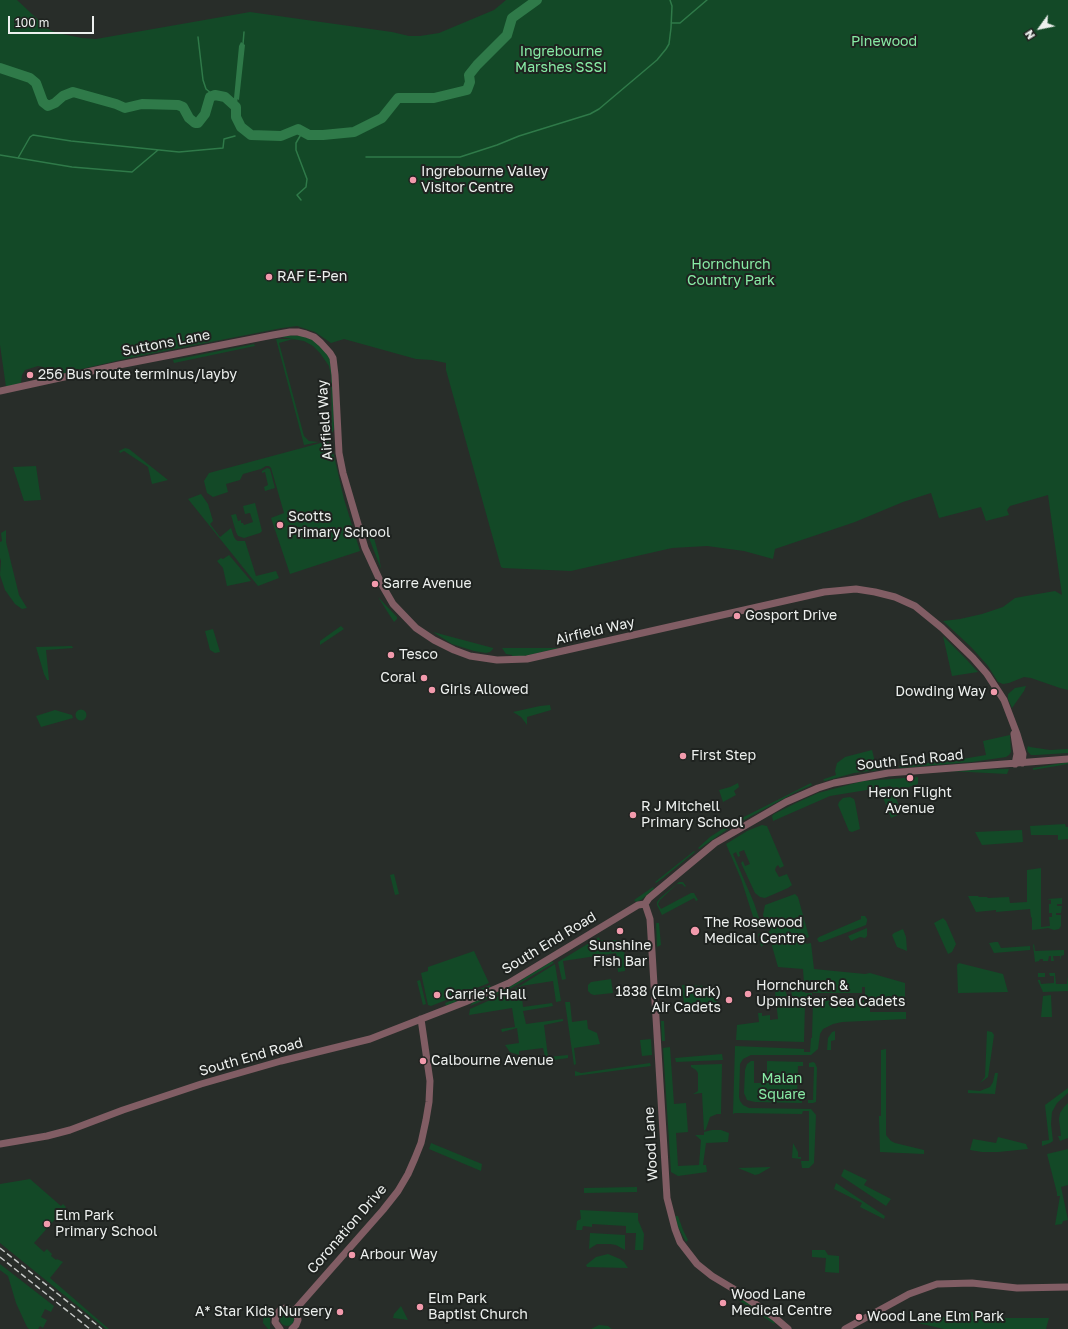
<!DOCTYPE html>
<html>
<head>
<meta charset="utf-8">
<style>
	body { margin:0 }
	#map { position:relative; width:1068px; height:1329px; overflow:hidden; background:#282d29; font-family:"Golos Text",sans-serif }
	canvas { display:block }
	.north { position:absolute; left:1020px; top:8px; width:40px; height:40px; -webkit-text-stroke:3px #1f2320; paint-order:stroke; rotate:237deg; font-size:11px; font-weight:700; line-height:16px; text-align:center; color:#edf0ee }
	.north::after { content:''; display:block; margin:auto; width:14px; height:18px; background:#edf0ee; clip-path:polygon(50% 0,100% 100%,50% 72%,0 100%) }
	.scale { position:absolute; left:8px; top:16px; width:86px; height:18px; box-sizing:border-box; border:2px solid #edf0ee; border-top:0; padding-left:5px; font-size:12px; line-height:14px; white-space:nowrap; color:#edf0ee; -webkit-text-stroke:3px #1f2320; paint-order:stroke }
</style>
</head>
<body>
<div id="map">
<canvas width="1068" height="1329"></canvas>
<div class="north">N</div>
<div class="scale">100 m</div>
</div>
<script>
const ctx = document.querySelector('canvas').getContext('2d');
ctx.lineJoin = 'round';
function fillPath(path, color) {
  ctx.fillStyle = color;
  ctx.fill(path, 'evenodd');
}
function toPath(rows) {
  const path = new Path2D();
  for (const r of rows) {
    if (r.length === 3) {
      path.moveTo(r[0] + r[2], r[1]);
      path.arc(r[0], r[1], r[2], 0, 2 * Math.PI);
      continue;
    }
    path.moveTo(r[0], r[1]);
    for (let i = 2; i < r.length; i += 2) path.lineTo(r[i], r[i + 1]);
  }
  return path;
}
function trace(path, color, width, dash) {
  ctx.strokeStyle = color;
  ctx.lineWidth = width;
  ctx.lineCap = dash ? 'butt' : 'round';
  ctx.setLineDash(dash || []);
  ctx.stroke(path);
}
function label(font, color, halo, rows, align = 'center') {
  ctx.font = font + ' "Golos Text",sans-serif';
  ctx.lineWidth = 4;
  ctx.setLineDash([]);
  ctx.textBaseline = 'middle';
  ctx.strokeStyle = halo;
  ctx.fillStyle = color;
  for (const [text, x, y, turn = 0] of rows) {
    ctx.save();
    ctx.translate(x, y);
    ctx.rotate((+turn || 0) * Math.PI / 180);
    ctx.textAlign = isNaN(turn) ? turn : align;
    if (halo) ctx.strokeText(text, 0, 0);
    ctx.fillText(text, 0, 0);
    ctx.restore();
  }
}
fillPath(toPath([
	[0,0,17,0,48,29,57,33,82,38,96,39,250,12,392,32,409,36,420,36,439,33,482,15,494,10,506,0,1068,0,1068,690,1060,688,1031,678,1024,677,1009,683,1003,684,998,682,988,666,971,647,943,621,960,619,982,614,1003,607,1015,598,1026,596,1055,591,1062,595,1048,495,1010,506,1007,510,1009,515,986,521,981,507,939,518,931,493,903,502,855,522,775,549,773,559,744,551,707,546,672,548,571,571,503,568,501,567,446,370,446,363,432,360,416,359,344,339,331,343,315,332,297,326,282,328,129,358,47,377,43,367,38,366,25,370,22,375,21,383,6,387,0,345],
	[287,335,304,336,315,341,324,349,330,360,333,375,334,429,332,433,331,376,329,366,320,353,313,346,304,341,281,337],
	[276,339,293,339,279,343,304,436,309,441,319,442,304,445],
	[254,344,255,346,174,363,173,360],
	[328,441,332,447,344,499,360,551,290,574,271,518,284,513,271,468,269,466,266,466,261,469,243,474,240,480,226,484,228,492,213,497,207,493,204,481,209,473],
	[125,448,129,449,168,480,152,484,148,467,124,451,120,453,119,451],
	[36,466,41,500,24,501,13,467],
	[267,468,270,469,275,488,265,491,264,487,268,485,265,472,262,473,262,471],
	[201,494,208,504,213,521,210,524,220,537,231,528,234,537,236,540,238,541,245,541,256,576,276,571,279,578,258,586,188,499],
	[255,503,262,531,260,533,244,538,238,536,236,532,231,515,236,514,238,521,241,520,241,523,243,523,244,525,253,522,250,513,245,514,243,506],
	[6,530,6,542,19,595,27,608,22,609,15,604,5,590,0,575,1,561,0,558,0,542,2,541,1,533],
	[372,531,379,556,381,569,369,538],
	[229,555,251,581,227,586,223,568,217,561,221,558,223,559],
	[378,597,397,617,397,619,394,622],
	[341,626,344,629,320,645,320,641],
	[213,629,220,652,215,653,210,650,205,631],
	[433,632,493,648,493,649,490,652,486,653,474,651,452,644],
	[613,636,524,656,512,657,512,655,506,654,502,648,560,648],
	[943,636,967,660,978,672,952,676],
	[72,646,73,648,46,650,49,680,47,680,44,674,36,647],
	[1026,686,1024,691,1012,708,1008,699,1008,694,1015,688],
	[550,705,551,710,527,717,527,725,521,717,513,712,540,706],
	[81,715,5.5],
	[55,710,72,715,73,718,41,727,36,716],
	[1010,735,1011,752,1009,755,1006,757,972,762,900,768,899,766,956,760,986,755,983,741],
	[1028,746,1030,747,1050,750,1068,749,1068,753,1036,755,1031,755,1028,752,1027,749],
	[872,750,876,766,879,767,879,770,854,773,825,781,823,780,824,779,836,775,835,771,837,763,845,757],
	[1068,762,1068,764,1033,770,1033,768],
	[1004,769,1009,769,1007,774,949,771],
	[918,777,918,784,897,791,890,786,885,787,830,796,773,821,772,816,774,814,796,803,818,793,863,781],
	[738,783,739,787,734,791,736,795,723,802,719,790,730,787],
	[811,783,812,785,796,792,733,826,730,824],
	[885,791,888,791,894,794,901,810,900,814,891,818,882,795,883,793],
	[850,797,854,799,855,802,860,829,852,832,849,831,838,805,839,802,843,798],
	[1065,824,1066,827,1068,827,1068,839,1058,840,1058,835,1031,835,1030,826],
	[762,825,767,826,784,866,780,868,778,865,776,867,775,870,779,877,787,874,792,885,788,888,765,898,760,897,755,893,741,863,743,861,745,866,750,864,744,850,739,852,740,856,738,857,736,852,733,854,754,903,762,927,757,929,741,879,726,844,747,831],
	[727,826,728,829,699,849,698,848,710,837],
	[1022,830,1023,842,982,845,975,832],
	[694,851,695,852,663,878,656,883,655,882],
	[1041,868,1041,927,1050,926,1049,917,1052,917,1052,913,1049,913,1049,904,1051,904,1051,900,1047,899,1062,898,1062,904,1057,904,1057,906,1062,906,1061,913,1056,913,1056,915,1061,915,1061,926,1059,929,1054,930,1048,928,1041,929,1032,930,1032,918,1031,917,1030,909,996,912,996,910,976,912,968,896,978,896,979,897,987,897,988,898,1009,897,1010,903,1027,902,1027,870],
	[394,874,399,894,395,895,390,875],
	[679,882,683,882,686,886,685,887,682,884,677,884,660,900,658,904,661,909,691,893,694,893,698,900,696,901,694,898,662,915,657,905,657,902,660,898],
	[653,887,654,889,641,900,636,902,634,900],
	[795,894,798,897,809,937,805,939,806,944,811,943,814,969,865,974,870,973,905,983,905,1005,871,1005,871,1000,865,1000,865,987,862,987,862,993,813,993,813,990,805,990,805,993,812,993,812,1003,805,1003,804,1042,736,1040,737,1025,759,1022,758,1013,762,1013,762,1016,770,1015,770,1020,778,1019,775,992,785,989,787,996,785,997,787,1004,794,1002,790,988,804,984,803,969,778,967,768,932,771,930,770,926,767,926,763,915,765,905],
	[861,916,865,916,867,919,867,921,866,925,822,942,819,942,817,939,819,937,861,919],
	[943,918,946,921,956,944,952,952,948,954,934,923],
	[656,923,659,923,661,945,657,947],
	[867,928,867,936,865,938,860,937,851,941,848,936],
	[903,929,906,937,907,951,897,947,892,935,894,933],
	[763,932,766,943,761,947,758,934],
	[599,937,600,940,624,940,625,971,618,972,616,953,563,961,566,979,562,980,558,962],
	[995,942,998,942,1001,948,1030,946,1030,950,994,953,989,943],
	[1034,944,1035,951,1064,950,1064,955,1061,956,1061,961,1060,956,1053,956,1054,961,1051,961,1051,956,1049,956,1048,961,1043,961,1043,959,1040,959,1039,961,1035,962,1033,945],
	[474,951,489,983,431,1006,428,1005,421,973,428,971,428,967],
	[552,961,554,963,508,990,470,1006,473,1002,505,989,518,982],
	[959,963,1003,974,1008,992,958,993,957,965],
	[555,964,561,1001,556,1002,553,981,521,986,523,1007,552,1003,553,1006,523,1011,526,1024,563,1019,563,1021,544,1025,548,1057,568,1055,568,1058,546,1061,543,1048,519,1051,519,1055,510,1052,505,1045,519,1043,517,1028,502,1032,501,1029,515,1027,512,1008,469,1015,470,1009,515,989],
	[1038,973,1045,973,1045,977,1038,977,1038,980,1040,980,1041,984,1054,983,1054,976,1050,976,1049,973,1055,973,1056,984,1067,984,1068,976,1068,991,1043,992,1038,981],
	[611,979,613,993,594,995,591,994,588,991,588,985,591,982],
	[420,980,426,1004,423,1005,417,981],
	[490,985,491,988,446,1006,445,1003],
	[682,985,706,986,711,988,716,996,717,1005,710,1006,711,1011,685,1014],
	[1051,995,1052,1017,1041,1017,1043,996],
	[864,1000,864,1006,870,1007,870,1012,906,1012,906,1019,842,1022,833,1024,823,1029,820,1034,818,1049,811,1055,751,1055,743,1059,740,1064,739,1097,740,1101,743,1105,749,1108,811,1109,816,1115,814,1163,809,1168,802,1168,801,1161,809,1161,809,1111,803,1111,802,1114,735,1113,733,1114,735,1046,804,1049,804,1052,810,1052,811,1038,812,1038,813,1001],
	[565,1002,570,1002,572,1022,587,1020,588,1029,597,1033,600,1044,574,1048,576,1064,574,1065],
	[661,1021,664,1021,665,1041,662,1041],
	[835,1031,835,1040,831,1041,831,1050,827,1050,828,1038,832,1032],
	[987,1031,992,1032,994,1035,988,1077,980,1083,985,1077],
	[651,1039,652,1055,642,1056,640,1040],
	[670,1047,674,1104,686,1103,688,1132,676,1133,678,1166,699,1165,701,1140,695,1135,704,1135,704,1132,712,1130,721,1130,729,1133,728,1142,706,1143,703,1165,706,1165,707,1172,678,1176,671,1172,663,1048],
	[886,1049,886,1135,891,1141,895,1143,924,1150,924,1154,880,1152,879,1116,881,1116,881,1050],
	[722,1054,723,1060,676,1062,675,1058],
	[751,1061,754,1061,754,1083,767,1083,767,1061,803,1062,803,1066,798,1066,797,1099,802,1099,802,1103,755,1102,747,1100,744,1093,745,1070,747,1064],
	[813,1062,815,1063,817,1068,816,1102,813,1103,808,1103,808,1100,813,1100,814,1067,809,1067,809,1063],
	[650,1063,651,1066,575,1076,575,1071,581,1073],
	[722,1064,721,1114,717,1114,710,1117,706,1129,704,1131,702,1093,693,1094,698,1091,698,1073,696,1070,691,1067,691,1065],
	[995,1073,998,1073,995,1094,968,1093,968,1090,980,1091,990,1087,993,1082],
	[1068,1088,1068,1093,1057,1103,1052,1112,1051,1124,1053,1141,1050,1143,1042,1146,1042,1141,1049,1140,1045,1105],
	[1068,1103,1068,1138,1060,1141,1058,1136,1061,1136,1059,1119,1060,1113,1064,1107],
	[998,1137,1026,1144,1028,1149,998,1152,982,1152,970,1150,973,1139,996,1143],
	[431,1143,482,1164,481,1171,429,1149],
	[793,1143,798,1152,798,1157,801,1157,801,1159,792,1158],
	[1068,1149,1068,1185,1061,1187,1068,1220,1063,1221,1062,1224,1055,1225,1060,1196,1057,1196,1057,1193,1047,1154],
	[771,1167,759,1174,755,1175,738,1168],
	[844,1169,867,1180,864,1185,891,1199,886,1206,841,1176],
	[30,1179,61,1206,63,1204,66,1207,34,1243,44,1252,47,1249,52,1254,51,1256,56,1260,57,1259,63,1262,50,1278,109,1329,106,1329,0,1243,0,1184],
	[836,1183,885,1216,884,1219,860,1207,862,1203,834,1189],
	[637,1187,637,1192,584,1193,584,1188],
	[580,1210,638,1213,638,1220,644,1234,643,1250,635,1250,636,1233,626,1233,626,1226,592,1224,592,1227,583,1226,582,1230,576,1230,577,1221,581,1219],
	[675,1216,678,1216,683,1230,688,1240,686,1242,678,1227],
	[590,1233,625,1235,625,1250,616,1245,610,1244,597,1244,589,1249],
	[812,1250,825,1250,828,1255,839,1256,839,1273,825,1272,826,1258,812,1257],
	[608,1254,620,1259,624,1262,628,1268,587,1267,586,1265,596,1257],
	[0,1264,54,1306,51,1312,45,1309,41,1317,47,1320,43,1328,40,1326,38,1329,29,1329,27,1327,16,1303,8,1276,0,1270],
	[736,1294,770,1318,775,1322,774,1324,734,1297],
	[401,1306,408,1320,393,1318,394,1314],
	[266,1308,270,1312,270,1329,268,1329,263,1323,264,1311],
	[287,1319,7],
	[973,1312,973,1318,1049,1318,1046,1329,944,1329,913,1322],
	[599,1325,608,1326,612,1329,591,1329]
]), '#134927');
fillPath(toPath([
	[241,42,245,45,239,100,237,99,236,107,225,97,234,98,239,46]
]), '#2f7a49');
trace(toPath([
	[671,23,680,23,707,0],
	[198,37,203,80,206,89,211,93,215,95],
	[243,44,244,32],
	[236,107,237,97],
	[241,132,244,130],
	[0,155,72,167,132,172,158,150],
	[366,157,460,157,497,145,519,136,590,114,599,109,657,60,666,49,669,44,671,28,672,6,670,0],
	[18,158,30,137,33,135,71,141,179,152,223,148,224,139,235,136],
	[301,200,297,195,306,187,307,179,296,150,296,143,303,131]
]), '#2f7a49', 1.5);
trace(toPath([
	[0,68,30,78,36,83,43,102,48,106,55,103,63,96,73,92,116,104,125,108,142,104,178,105,183,107,189,118,195,123,198,123,205,114,210,97,215,95,225,97,236,107,236,117,241,127,251,135,281,136,298,129,309,135,323,135,354,132,382,118,398,98,434,98,467,90,470,82,469,75,477,65,507,35,512,18,537,0]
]), '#2f7a49', 10);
trace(toPath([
	[0,391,119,365,273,335,290,332,298,332,306,334,314,337,321,343,330,353,333,358,335,375,339,453,343,473,365,548,382,585,393,604,416,628,434,640,454,650,470,656,497,660,527,659,824,592,856,589,875,592,895,597,915,606,942,628,973,658,987,674,1004,700,1017,734,1023,754,1022,763],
	[1014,734,1017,754,1015,764],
	[645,904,650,919,667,1198,675,1229,680,1242,697,1264,712,1276,732,1288,774,1317,788,1329],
	[0,1144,47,1136,70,1130,123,1110,201,1084,281,1061,370,1039,465,1002,509,983,638,905,645,904,649,898,715,843,786,802,818,788,834,783,888,773,1068,759],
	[294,1311,383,1210,398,1191,408,1174,415,1158,421,1143,426,1120,429,1102,430,1081,421,1019],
	[280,1329,275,1322,276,1315,281,1309,286,1308,294,1311,297,1315,298,1320,296,1325,292,1329],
	[845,1329,909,1294,937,1284,972,1283,1017,1288,1068,1287]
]), '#815d64', 7);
trace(toPath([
	[0,1248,102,1329],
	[0,1257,90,1329]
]), '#c5c8c6', 1.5, [6, 3]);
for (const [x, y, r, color] of [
	[413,180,4,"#f29aac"],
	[269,277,4,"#f29aac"],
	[30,375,4,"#f29aac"],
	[280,525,4,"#f29aac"],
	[375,584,4,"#f29aac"],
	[737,616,4,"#f29aac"],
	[391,655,4,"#f29aac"],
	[424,678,4,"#f29aac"],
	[432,690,4,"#f29aac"],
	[994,692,4,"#f29aac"],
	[683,756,4,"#f29aac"],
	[910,778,4,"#f29aac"],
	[633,815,4,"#f29aac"],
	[620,931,4,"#f29aac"],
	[695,931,5,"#f29aac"],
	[748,994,4,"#f29aac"],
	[437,995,4,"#f29aac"],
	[729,1000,4,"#f29aac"],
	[423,1061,4,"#f29aac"],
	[47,1224,4,"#f29aac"],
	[352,1255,4,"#f29aac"],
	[723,1303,4,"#f29aac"],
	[420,1307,4,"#f29aac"],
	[340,1312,4,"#f29aac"],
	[859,1317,4,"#f29aac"]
]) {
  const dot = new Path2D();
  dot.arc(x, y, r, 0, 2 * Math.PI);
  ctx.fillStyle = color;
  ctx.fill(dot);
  trace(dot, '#1f2320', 1.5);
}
label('14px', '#88eba5', '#1f2320', [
	["Pinewood",884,42],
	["Ingrebourne",561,52],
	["Marshes SSSI",561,68],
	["Hornchurch",731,265],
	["Country Park",731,281],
	["Malan",782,1079],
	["Square",782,1095]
]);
label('14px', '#edf0ee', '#1f2320', [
	["Ingrebourne Valley",421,172],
	["Visitor Centre",421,188],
	["RAF E-Pen",277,277],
	["256 Bus route terminus/layby",38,375],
	["Scotts",288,517],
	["Primary School",288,533],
	["Sarre Avenue",383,584],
	["Gosport Drive",745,616],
	["Tesco",399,655],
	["Coral",416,678,"right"],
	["Girls Allowed",440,690],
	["Dowding Way",986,692,"right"],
	["First Step",691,756],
	["Heron Flight",910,793,"center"],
	["Avenue",910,809,"center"],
	["R J Mitchell",641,807],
	["Primary School",641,823],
	["The Rosewood",704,923],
	["Medical Centre",704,939],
	["Sunshine",620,946,"center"],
	["Fish Bar",620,962,"center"],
	["Hornchurch &",756,986],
	["Upminster Sea Cadets",756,1002],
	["1838 (Elm Park)",721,992,"right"],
	["Air Cadets",721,1008,"right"],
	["Carrie's Hall",445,995],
	["Calbourne Avenue",431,1061],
	["Elm Park",55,1216],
	["Primary School",55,1232],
	["Arbour Way",360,1255],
	["Wood Lane",731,1295],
	["Medical Centre",731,1311],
	["Elm Park",428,1299],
	["Baptist Church",428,1315],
	["A* Star Kids Nursery",332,1312,"right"],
	["Wood Lane Elm Park",867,1317]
], 'left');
label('14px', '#edf0ee', '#1f2320', [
	["Suttons Lane",166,343,-11],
	["Airfield Way",325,420,-94],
	["Airfield Way",595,631,-13],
	["South End Road",910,760,-6],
	["South End Road",549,943,-31],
	["South End Road",251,1057,-16],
	["Wood Lane",651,1144,-93],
	["Coronation Drive",347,1229,-49]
]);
</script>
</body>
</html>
